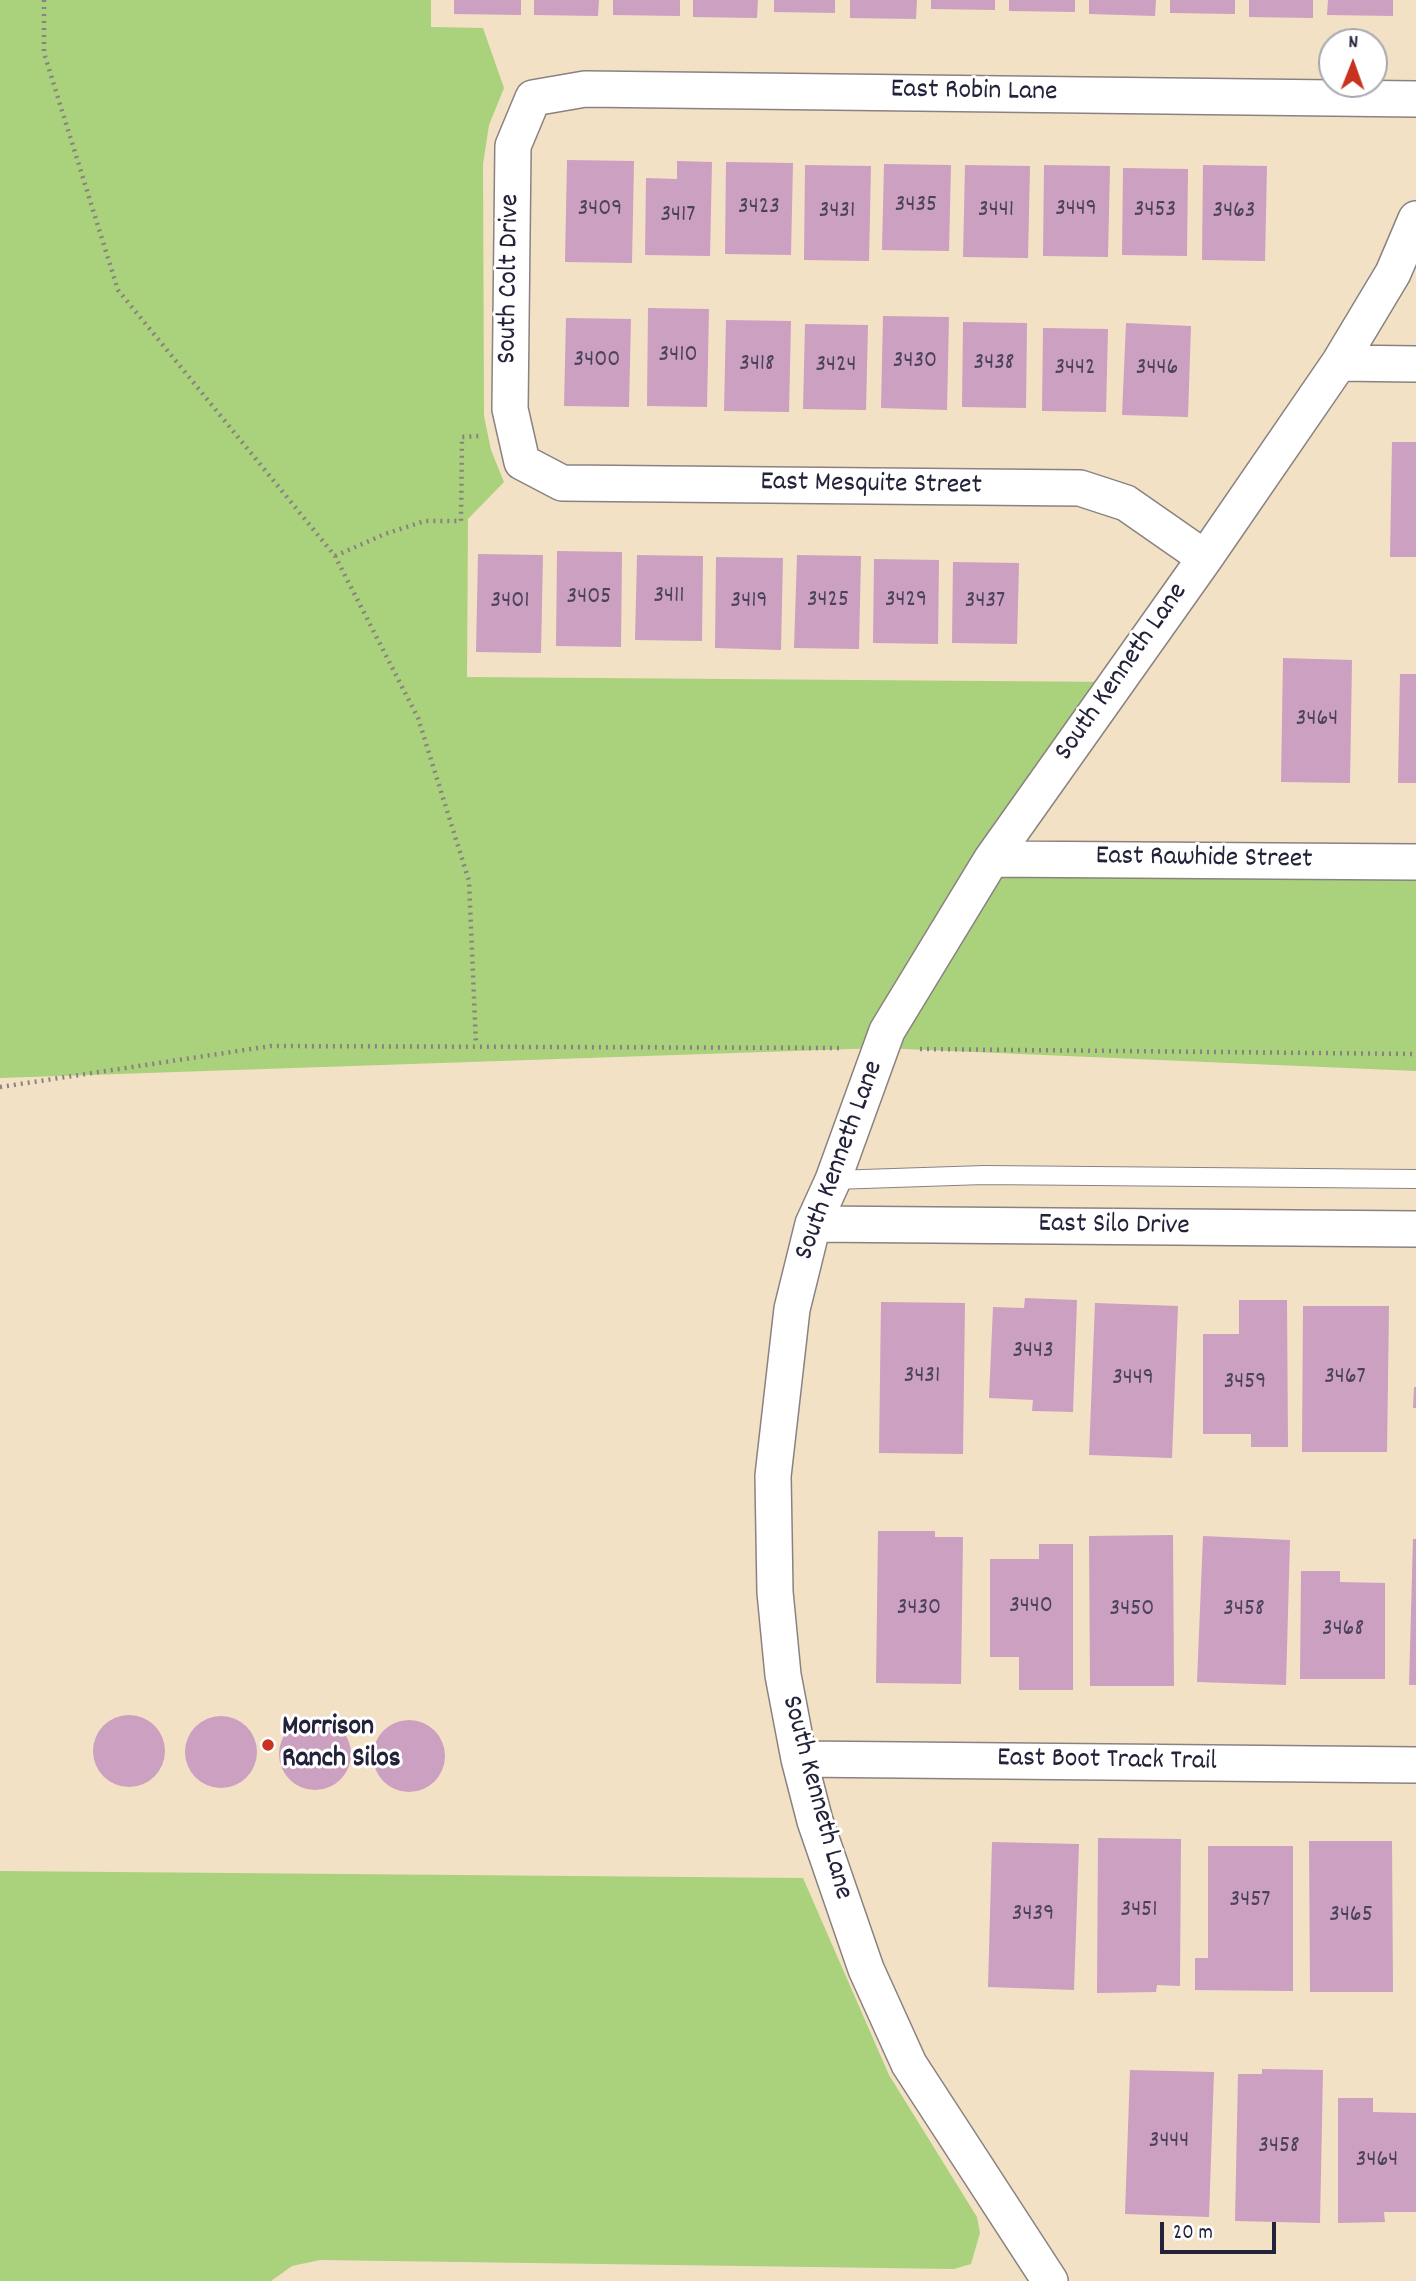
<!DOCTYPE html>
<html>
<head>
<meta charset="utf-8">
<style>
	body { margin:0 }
	#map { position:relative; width:1416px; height:2281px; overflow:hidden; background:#f2e1c5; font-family:Dekko,sans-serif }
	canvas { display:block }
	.north { position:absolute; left:1318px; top:28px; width:70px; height:70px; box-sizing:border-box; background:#fff; border:2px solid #a7a7b1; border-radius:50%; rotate:1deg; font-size:19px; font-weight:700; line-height:28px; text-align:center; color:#22223b }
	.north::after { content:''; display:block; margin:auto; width:24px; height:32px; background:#c8321e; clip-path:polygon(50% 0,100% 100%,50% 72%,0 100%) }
	.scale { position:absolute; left:1160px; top:2222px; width:116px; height:32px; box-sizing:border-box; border:4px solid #22223b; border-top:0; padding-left:9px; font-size:21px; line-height:24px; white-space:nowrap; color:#22223b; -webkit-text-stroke:5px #fff; paint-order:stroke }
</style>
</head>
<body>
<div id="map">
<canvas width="1416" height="2281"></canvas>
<div class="north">N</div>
<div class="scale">20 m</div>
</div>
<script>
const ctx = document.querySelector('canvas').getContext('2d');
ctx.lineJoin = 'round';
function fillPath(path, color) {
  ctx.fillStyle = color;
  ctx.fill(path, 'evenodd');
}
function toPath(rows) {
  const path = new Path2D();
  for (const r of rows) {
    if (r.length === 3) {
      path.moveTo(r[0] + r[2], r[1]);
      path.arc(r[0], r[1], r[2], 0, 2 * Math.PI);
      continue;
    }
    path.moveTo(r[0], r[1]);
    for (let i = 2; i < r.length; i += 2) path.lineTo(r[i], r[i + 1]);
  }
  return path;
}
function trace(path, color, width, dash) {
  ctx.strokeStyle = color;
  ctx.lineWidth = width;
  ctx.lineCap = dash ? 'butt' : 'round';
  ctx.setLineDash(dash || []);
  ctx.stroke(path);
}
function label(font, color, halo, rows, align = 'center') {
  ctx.font = font + ' Dekko,sans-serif';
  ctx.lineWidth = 6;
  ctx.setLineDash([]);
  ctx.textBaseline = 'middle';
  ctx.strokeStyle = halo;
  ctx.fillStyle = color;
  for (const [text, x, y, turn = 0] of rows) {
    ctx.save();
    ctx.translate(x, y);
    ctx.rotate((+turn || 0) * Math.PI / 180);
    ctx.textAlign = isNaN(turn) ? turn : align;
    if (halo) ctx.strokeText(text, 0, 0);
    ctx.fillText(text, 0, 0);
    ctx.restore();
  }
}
fillPath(toPath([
	[0,0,431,0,431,27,483,28,504,88,489,125,483,164,484,416,491,450,504,482,468,519,467,677,1117,682,991,859,1416,864,1416,1071,881,1048,0,1078],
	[0,1871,803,1878,889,2075,977,2217,980,2233,971,2264,954,2269,320,2260,292,2266,271,2281,0,2281]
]), '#aad17b');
fillPath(toPath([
	[454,0,521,0,521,15,454,14],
	[534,0,599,0,598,16,534,15],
	[613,0,680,0,680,16,613,15],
	[693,0,758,0,757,18,693,17],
	[774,0,835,0,835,13,774,12],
	[850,0,917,0,916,19,850,18],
	[931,0,995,0,995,10,931,9],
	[1009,0,1075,0,1075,12,1009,11],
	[1089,0,1156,0,1155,16,1089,14],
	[1170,0,1235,0,1235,14,1170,13],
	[1249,0,1313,0,1313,18,1249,17],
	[1328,0,1393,0,1393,16,1327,15],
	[567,160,634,161,632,263,565,262],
	[677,161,712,162,710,256,645,255,646,178,677,179],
	[726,162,793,163,791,255,725,254],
	[884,164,951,165,949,251,882,250],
	[805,165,871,166,869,261,804,260],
	[965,165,1030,166,1028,258,963,257],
	[1044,165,1110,166,1108,257,1043,256],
	[1203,165,1267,166,1265,261,1202,260],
	[1123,168,1188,169,1187,256,1122,255],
	[648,308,709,309,707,407,647,406],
	[883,316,949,317,947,410,881,408],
	[566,318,631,319,629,407,564,406],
	[726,320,791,321,789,412,724,411],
	[963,322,1027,323,1026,408,962,407],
	[1126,323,1191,326,1188,417,1122,415],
	[805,324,868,325,866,410,803,409],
	[1043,328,1108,329,1106,412,1042,411],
	[1392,442,1416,442,1416,557,1390,557],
	[557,551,622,552,621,647,556,646],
	[478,554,543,555,541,653,476,652],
	[637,555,703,556,702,641,635,640],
	[797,555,861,556,859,649,794,648],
	[716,557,783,558,781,650,715,648],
	[874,559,939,560,938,644,873,643],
	[953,562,1019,563,1017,644,952,643],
	[1283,658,1352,660,1350,783,1281,782],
	[1400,674,1416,674,1416,783,1398,783],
	[1025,1298,1077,1300,1073,1412,1032,1411,1033,1400,989,1398,993,1307,1024,1308],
	[1239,1300,1287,1300,1288,1447,1251,1447,1251,1434,1203,1434,1203,1334,1239,1334],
	[881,1302,965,1303,963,1454,879,1453],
	[1095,1303,1178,1306,1172,1458,1089,1455],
	[1303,1306,1389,1306,1387,1452,1302,1452],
	[1414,1387,1416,1387,1416,1408,1413,1408],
	[878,1531,935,1531,935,1537,963,1537,961,1684,876,1683],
	[1173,1535,1174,1686,1090,1686,1089,1536],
	[1203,1536,1290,1540,1286,1685,1197,1682],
	[1413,1539,1416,1539,1416,1685,1409,1685],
	[1039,1544,1073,1544,1073,1690,1019,1690,1019,1657,990,1657,990,1559,1039,1559],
	[1301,1571,1340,1571,1340,1582,1385,1583,1385,1679,1300,1679],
	[129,1751,36],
	[221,1752,36],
	[315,1754,36],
	[409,1756,36],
	[1098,1838,1181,1839,1180,1986,1157,1985,1156,1992,1097,1993],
	[1309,1841,1392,1841,1393,1992,1310,1992],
	[992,1842,1079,1844,1074,1990,988,1987],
	[1208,1846,1293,1846,1293,1991,1195,1990,1195,1958,1208,1958],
	[1262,2069,1323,2070,1320,2223,1235,2221,1238,2074,1262,2074],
	[1130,2070,1214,2072,1209,2217,1125,2214],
	[1338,2098,1373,2098,1373,2112,1416,2113,1416,2212,1384,2212,1385,2222,1338,2223]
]), '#cba0c1');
const lane = toPath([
	[833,1180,984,1175,1416,1179]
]);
const street = toPath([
	[1339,363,1416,364],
	[1205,558,1126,503,1080,488,562,483,522,462,510,409,513,146,533,98,585,89,1416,99],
	[992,859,1416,862],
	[813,1224,1416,1229],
	[799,1759,1416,1765],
	[1050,2281,909,2064,866,1969,815,1821,799,1759,783,1675,775,1592,773,1476,792,1309,813,1224,833,1180,887,1031,991,860,1205,558,1339,363,1393,273,1416,219]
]);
trace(lane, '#8a8280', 20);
trace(street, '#8a8280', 38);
trace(toPath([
	[44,0,44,53,118,290,335,556,418,718,469,881,476,1044],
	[335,556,385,534,425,521,461,521,462,437,479,436],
	[920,1049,1416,1054],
	[0,1087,271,1046,841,1048]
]), '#8a8280', 4.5, [2, 5]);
trace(lane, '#fff', 18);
trace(street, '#fff', 35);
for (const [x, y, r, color] of [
	[268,1745,7,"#c8321e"]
]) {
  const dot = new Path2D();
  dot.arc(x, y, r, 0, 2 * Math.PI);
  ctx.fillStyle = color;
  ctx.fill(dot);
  trace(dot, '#fff', 2.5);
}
label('24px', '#4c425c', null, [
	["3435",916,207],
	["3423",759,209],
	["3409",600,211],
	["3449",1076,211],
	["3441",996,212],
	["3453",1155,212],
	["3431",837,213],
	["3463",1234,213],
	["3417",678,217],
	["3410",678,357],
	["3400",597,362],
	["3430",915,363],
	["3438",994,365],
	["3418",757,366],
	["3424",836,367],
	["3442",1075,370],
	["3446",1157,370],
	["3411",669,598],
	["3405",589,599],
	["3425",828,602],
	["3429",906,602],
	["3401",510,603],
	["3419",749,603],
	["3437",985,603],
	["3464",1317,721],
	["3443",1033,1353],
	["3431",922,1378],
	["3467",1345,1379],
	["3449",1133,1380],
	["3459",1245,1384],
	["3440",1031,1608],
	["3430",919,1610],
	["3450",1132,1611],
	["3458",1244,1611],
	["3468",1343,1631],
	["3457",1250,1902],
	["3451",1139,1912],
	["3439",1033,1916],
	["3465",1351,1917],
	["3444",1169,2143],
	["3458",1279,2148],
	["3464",1377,2162]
]);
label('28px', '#22223b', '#fff', [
	["East Robin Lane",974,93,1],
	["South Colt Drive",511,279,-89],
	["East Mesquite Street",871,486,1],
	["South Kenneth Lane",1123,673,-55],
	["East Rawhide Street",1204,860,1],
	["South Kenneth Lane",841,1161,-70],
	["East Silo Drive",1114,1227,1],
	["East Boot Track Trail",1107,1762,1],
	["South Kenneth Lane",815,1798,75]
]);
label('bold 28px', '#22223b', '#fff', [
	["Morrison",282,1729],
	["Ranch Silos",282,1761]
], 'left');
</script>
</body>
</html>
